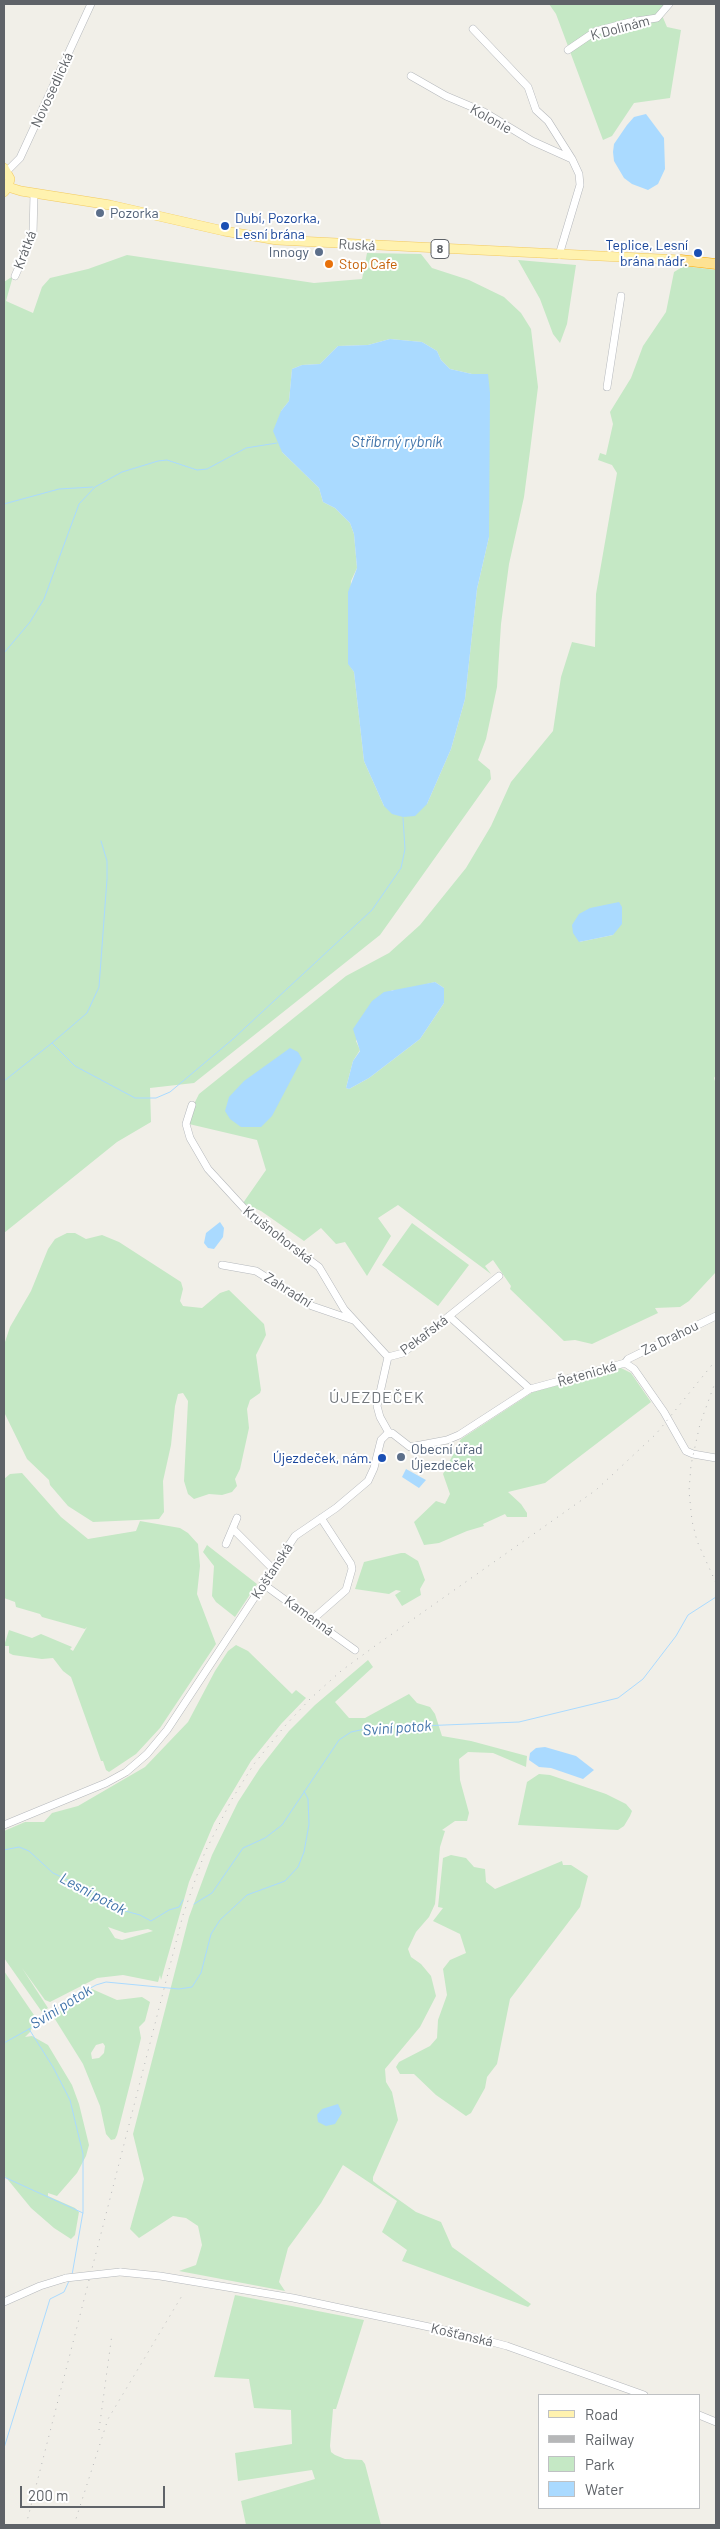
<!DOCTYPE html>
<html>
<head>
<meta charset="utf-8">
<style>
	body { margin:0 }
	#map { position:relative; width:720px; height:2529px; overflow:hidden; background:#f1efe8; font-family:Barlow,sans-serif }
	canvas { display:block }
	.frame { position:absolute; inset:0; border:5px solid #5f6368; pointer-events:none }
	.legend { position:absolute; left:538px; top:2394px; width:162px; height:115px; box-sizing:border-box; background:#fff; border:1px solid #bfc1c3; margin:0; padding:6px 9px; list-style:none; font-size:15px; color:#5f6368 }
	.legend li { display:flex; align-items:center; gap:10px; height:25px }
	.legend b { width:25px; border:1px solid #bfc1c3 }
	.scale { position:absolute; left:20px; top:2486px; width:145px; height:22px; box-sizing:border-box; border:2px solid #5f6368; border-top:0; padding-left:6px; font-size:15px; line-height:18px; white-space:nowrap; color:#5f6368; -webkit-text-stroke:4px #fff; paint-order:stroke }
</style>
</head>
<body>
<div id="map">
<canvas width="720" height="2529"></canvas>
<div class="frame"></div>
<ul class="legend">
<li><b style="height:6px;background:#fff2af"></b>Road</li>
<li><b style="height:6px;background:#b6b7b8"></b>Railway</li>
<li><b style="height:14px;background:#c5e8c5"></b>Park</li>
<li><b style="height:14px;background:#aadaff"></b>Water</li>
</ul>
<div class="scale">200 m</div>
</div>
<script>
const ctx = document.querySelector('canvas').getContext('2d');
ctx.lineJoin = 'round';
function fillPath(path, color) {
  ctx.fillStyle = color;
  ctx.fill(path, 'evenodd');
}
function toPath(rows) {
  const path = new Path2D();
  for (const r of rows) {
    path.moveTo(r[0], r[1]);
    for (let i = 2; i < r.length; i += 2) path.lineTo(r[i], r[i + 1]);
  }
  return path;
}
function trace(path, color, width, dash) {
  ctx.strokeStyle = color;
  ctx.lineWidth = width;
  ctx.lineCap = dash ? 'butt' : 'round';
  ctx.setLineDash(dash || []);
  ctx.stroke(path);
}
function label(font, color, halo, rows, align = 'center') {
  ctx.font = font + ' Barlow,sans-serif';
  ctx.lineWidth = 4;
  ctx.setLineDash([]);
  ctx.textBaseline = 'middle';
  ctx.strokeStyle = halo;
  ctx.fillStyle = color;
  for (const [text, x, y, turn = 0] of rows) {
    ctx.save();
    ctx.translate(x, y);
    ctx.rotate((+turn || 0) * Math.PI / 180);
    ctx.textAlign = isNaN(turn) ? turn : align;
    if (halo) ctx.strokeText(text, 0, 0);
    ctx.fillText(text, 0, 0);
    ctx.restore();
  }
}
fillPath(toPath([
	[549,4,666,4,661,13,667,27,681,30,670,98,634,103,612,136,603,140,556,14],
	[367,253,421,254,432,268,469,280,504,297,521,313,531,329,538,387,530,451,524,497,509,564,501,624,497,687,486,739,478,760,490,770,491,779,380,935,194,1083,150,1088,151,1122,117,1142,4,1233,4,282,13,276,6,301,33,313,42,287,50,278,88,269,127,255,314,283,362,279],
	[390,339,422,342,437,351,441,360,450,369,472,374,488,374,489,537,477,589,465,699,451,749,427,804,384,806,364,761,354,672,348,663,351,581,357,568,354,534,350,523,335,508,323,502,319,488,282,452,281,411,289,401,292,369,302,365,320,364,338,346,368,345],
	[518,260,576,265,567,324,560,343,553,334,540,299],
	[684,266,716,270,716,1075,714,1078,716,1084,716,1272,689,1301,680,1307,655,1308,658,1313,592,1344,575,1340,564,1341,510,1289,511,1286,493,1260,485,1266,491,1274,398,1205,378,1218,391,1236,367,1276,345,1242,336,1244,321,1228,304,1241,261,1211,243,1203,266,1170,257,1140,189,1124,194,1104,199,1094,346,976,389,953,420,925,466,868,491,826,511,782,553,731,561,677,572,642,595,647,596,594,617,473,612,465,598,460,600,453,606,455,613,424,610,412,631,378,643,346,666,312,674,272],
	[622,907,613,935,579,942],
	[435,982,444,988,444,1003,420,1039,369,1078,349,1089,346,1088,353,1061,360,1050,356,1041,392,990,403,990],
	[412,1223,469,1265,438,1306,382,1265],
	[67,1233,75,1233,86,1239,102,1235,119,1242,181,1282,183,1289,180,1301,183,1306,202,1308,220,1293,229,1290,264,1324,266,1335,256,1355,261,1390,260,1393,250,1400,247,1409,249,1428,240,1469,235,1479,237,1486,232,1492,222,1495,209,1494,194,1499,188,1494,184,1481,188,1401,183,1393,178,1394,175,1406,171,1445,163,1481,164,1512,159,1519,93,1522,68,1506,50,1485,49,1480,27,1459,4,1412,4,1345,10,1327,31,1291,48,1249,55,1239],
	[621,1368,631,1373,651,1402,545,1483,508,1492,521,1504,527,1513,527,1517,507,1517,505,1514,483,1524,484,1526,467,1531,439,1543,424,1545,414,1522,436,1501,445,1504,450,1494,443,1474,461,1439,533,1392],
	[22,1473,61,1517,88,1539,136,1531,140,1521,180,1528,188,1533,198,1544,200,1566,197,1594,216,1644,160,1728,136,1754,109,1772,106,1770,103,1761,101,1761,71,1677,63,1671,53,1658,42,1659,13,1655,9,1653,9,1646,4,1646,9,1630,32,1638,41,1634,72,1647,70,1649,73,1651,87,1627,85,1629,42,1617,40,1614,16,1607,15,1602,4,1598,4,1479,10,1474],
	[207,1545,257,1584,235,1617,216,1602,212,1596,214,1566,203,1552],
	[401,1553,405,1553,418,1561,425,1580,420,1589,421,1595,402,1606,395,1595,401,1591,396,1590,389,1594,355,1589,364,1562],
	[236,1645,248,1651,292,1694,296,1690,306,1698,281,1724,251,1761,214,1823,189,1882,161,1980,160,1975,158,1982,123,1975,97,1978,50,2002,45,2000,22,1968,48,2008,42,2012,4,1958,4,1831,25,1822,44,1822,52,1813,78,1806,145,1767,188,1722,215,1671,228,1651],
	[108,1927,125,1933,148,1929,153,1931,122,1940,115,1938],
	[368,1660,373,1667,335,1702,349,1718,365,1718,409,1694,417,1703,430,1707,435,1714,442,1736,471,1741,527,1756,526,1767,493,1753,468,1752,459,1759,460,1780,469,1813,467,1821,455,1821,442,1830,445,1831,440,1847,435,1904,429,1917,416,1932,408,1949,411,1957,421,1964,431,1976,436,1996,420,2027,385,2069,386,2082,392,2092,398,2120,373,2177,373,2181,378,2185,416,2212,441,2222,452,2247,531,2304,528,2307,402,2261,407,2250,382,2232,397,2201,343,2165,321,2203,288,2248,279,2282,285,2291,179,2271,196,2265,202,2245,198,2226,186,2218,173,2216,139,2238,130,2229,144,2179,133,2134,189,1917,212,1855,238,1802,260,1768,289,1731,315,1705],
	[539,1774,550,1775,606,1794,626,1804,632,1811,630,1816,624,1826,618,1830,518,1825,527,1782],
	[451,1855,466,1858,474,1867,485,1869,486,1882,495,1889,562,1861,563,1865,571,1865,588,1876,580,1907,510,1999,497,2064,487,2077,485,2088,471,2113,466,2116,436,2095,414,2074,400,2074,396,2067,399,2062,430,2046,437,2038,438,2020,447,1995,443,1969,450,1960,466,1953,460,1934,433,1921,443,1908,438,1907,443,1858],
	[4,1971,36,2018,30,2032,25,2037,32,2036,48,2045,72,2085,79,2104,89,2145,86,2156,77,2173,57,2196,48,2193,48,2196,75,2208,79,2212,75,2235,71,2239,54,2228,31,2208,4,2175],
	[92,1989,117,2000,142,1997,150,2002,145,2021,139,2027,141,2038,132,2076,117,2135,115,2139,111,2140,106,2134,100,2106,83,2064,53,2016],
	[103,2043,105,2046,104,2053,99,2058,92,2059,91,2053,96,2045],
	[235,2295,364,2320,336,2409,333,2409,330,2446,331,2452,335,2455,345,2459,362,2460,365,2464,381,2525,246,2525,241,2501,315,2479,312,2470,238,2481,235,2453,292,2444,291,2410,254,2408,249,2379,214,2377]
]), '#c5e8c5');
fillPath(toPath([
	[646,114,664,138,665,169,658,184,648,190,632,184,624,178,614,161,613,152,614,144,627,125,634,117],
	[390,339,422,342,437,351,441,360,450,369,472,374,488,374,490,393,489,537,477,589,465,699,451,749,427,804,415,816,403,817,392,814,384,806,364,761,354,672,348,664,348,592,357,568,354,534,350,523,335,508,323,502,319,488,282,452,273,431,281,411,289,401,292,369,302,365,320,364,338,346,368,345],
	[619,902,622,907,622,924,613,935,579,942,573,933,572,925,579,914,590,908],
	[435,982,444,988,444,1003,420,1039,369,1078,349,1089,346,1088,353,1061,360,1051,353,1029,372,1001,384,992],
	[290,1048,298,1052,302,1059,272,1116,261,1127,241,1127,230,1119,225,1111,229,1097,244,1081],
	[220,1222,224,1228,223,1237,214,1249,208,1248,204,1243,206,1233],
	[406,1469,426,1480,419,1488,402,1477],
	[545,1747,576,1756,594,1770,583,1779,551,1768,539,1767,529,1760,530,1753,536,1748],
	[338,2104,342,2113,335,2124,326,2126,318,2122,317,2115,322,2109]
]), '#aadaff');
trace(toPath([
	[4,504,59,489,93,487],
	[4,653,30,622,44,599,79,504,95,487,122,472,158,461,167,460,197,470,207,469,246,448,277,443],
	[101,841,107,861,107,879,99,987,87,1013,52,1043,75,1066,135,1098,156,1098,170,1092,233,1039,372,910,401,868,405,849,403,818],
	[4,1081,52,1043],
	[4,1850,19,1847,29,1851,53,1873,100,1895,118,1909,140,1915,151,1921,169,1910,179,1907,183,1900],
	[194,1904,212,1893,243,1848,265,1838,282,1825,339,1740,351,1732,370,1728,519,1722,618,1698,643,1679,676,1636,688,1615,716,1597],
	[29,2029,53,2067,70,2100,83,2154,83,2212,72,2275],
	[4,2043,29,2029,74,1997,96,1985,106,1982,179,1989,192,1987,201,1973,211,1934,220,1920,247,1895,285,1881,298,1867,304,1852,309,1824,308,1799,304,1791],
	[4,2177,83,2213],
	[4,2448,50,2299,64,2292,69,2281]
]), '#aadaff', 1);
const minor = toPath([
	[473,29,528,87,536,110,548,121,572,159],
	[568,50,596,31,630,22,657,18,669,4],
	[411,76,446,96,484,112,532,141,572,159,579,174,580,185,559,255],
	[7,171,20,158,91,4],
	[15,276,33,235,34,193],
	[607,387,621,296],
	[192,1105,186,1124,190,1138,208,1169,253,1218,319,1267,344,1309,388,1357],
	[222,1265,256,1271,312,1306,353,1320],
	[449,1316,530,1389],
	[625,1363,628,1359,716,1316],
	[389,1433,380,1417,377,1406,388,1357,403,1353,499,1276],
	[233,1529,273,1569],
	[226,1544,237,1518],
	[263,1584,355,1650],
	[313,1619,346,1590,352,1569,351,1564,321,1518],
	[4,1825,106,1783,126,1772,147,1754,167,1730,295,1536,336,1508,368,1481,374,1468,381,1440,387,1434,392,1433,410,1447,447,1440,459,1435,530,1389,625,1363,634,1369,664,1412,686,1451,693,1454,716,1458],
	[120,2272,160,2276,293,2298,462,2334,507,2346,644,2395],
	[4,2302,40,2286,66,2278],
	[699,2415,716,2422]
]);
const major = toPath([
	[4,168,10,179,8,187,4,192],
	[8,187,21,191,110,205,224,231,277,240,681,260]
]);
const highway = toPath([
	[681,260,716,264]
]);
trace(minor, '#b5b8bc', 8);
trace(major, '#f2c960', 10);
trace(highway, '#f9ab00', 11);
trace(minor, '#fff', 7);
trace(major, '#fff2af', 9);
trace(highway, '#fde293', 10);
trace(toPath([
	[716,1380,700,1424,691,1465,689,1491,692,1521,697,1541,716,1583],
	[99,2430,112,2334],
	[26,2525,183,1915,205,1852,232,1799,254,1764,284,1727,310,1699,341,1671,375,1646,596,1490,656,1434,716,1360],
	[74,2525,108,2419,183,2294]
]), '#b6b7b8', 1, [1, 6]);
const minorBridge = toPath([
	[66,2278,120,2272]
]);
trace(minorBridge, '#b5b8bc', 8, []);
trace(minorBridge, '#fff', 7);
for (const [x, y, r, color] of [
	[100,213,5,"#5c6f8a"],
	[225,226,5,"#1a4fb4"],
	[319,252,5,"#5c6f8a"],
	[698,253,5,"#1a4fb4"],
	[329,264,5,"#e8710a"],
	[401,1457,5,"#5c6f8a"],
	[382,1458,5,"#1a4fb4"]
]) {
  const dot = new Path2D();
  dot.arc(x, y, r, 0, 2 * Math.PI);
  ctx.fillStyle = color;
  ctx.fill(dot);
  trace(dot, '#fff', 2);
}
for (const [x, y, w] of [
	[440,249,18]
]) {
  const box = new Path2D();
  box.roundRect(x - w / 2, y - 9.5, w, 19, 4);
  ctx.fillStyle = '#fff';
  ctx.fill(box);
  trace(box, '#5f6368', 1);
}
label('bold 12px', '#5f6368', null, [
	["8",440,249]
]);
label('14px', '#5f6368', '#fff', [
	["K Dolinám",620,28,-15],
	["Novosedlická",52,90,-65],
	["Kolonie",491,119,29],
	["Ruská",357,245,3],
	["Krátká",25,250,-69],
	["Krušnohorská",278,1235,38],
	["Zahradní",288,1290,32],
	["Pekařská",424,1335,-37],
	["Za Drahou",670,1338,-26],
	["Řetenická",587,1374,-16],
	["Košťanská",272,1571,-57],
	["Kamenná",309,1616,36],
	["Košťanská",462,2335,13]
]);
label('14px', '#4e5e75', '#fff', [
	["Pozorka",110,213],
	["Innogy",309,252,"right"],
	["Obecní úřad",411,1449],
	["Újezdeček",411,1465]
], 'left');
label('14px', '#164399', '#fff', [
	["Dubí, Pozorka,",235,218,"left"],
	["Lesní brána",235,234,"left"],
	["Teplice, Lesní",688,245],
	["brána nádr.",688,261],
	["Újezdeček, nám.",372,1458]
], 'right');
label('14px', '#c56008', '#fff', [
	["Stop Cafe",339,264]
], 'left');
label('italic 15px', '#4174aa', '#fff', [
	["Stříbrný rybník",397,442],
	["Sviní potok",397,1728,-4],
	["Lesní potok",93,1894,28],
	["Sviní potok",61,2007,-32]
]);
ctx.letterSpacing = '1px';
label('16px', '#70757a', '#fff', [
	["ÚJEZDEČEK",377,1398]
]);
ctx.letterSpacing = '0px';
</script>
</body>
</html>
